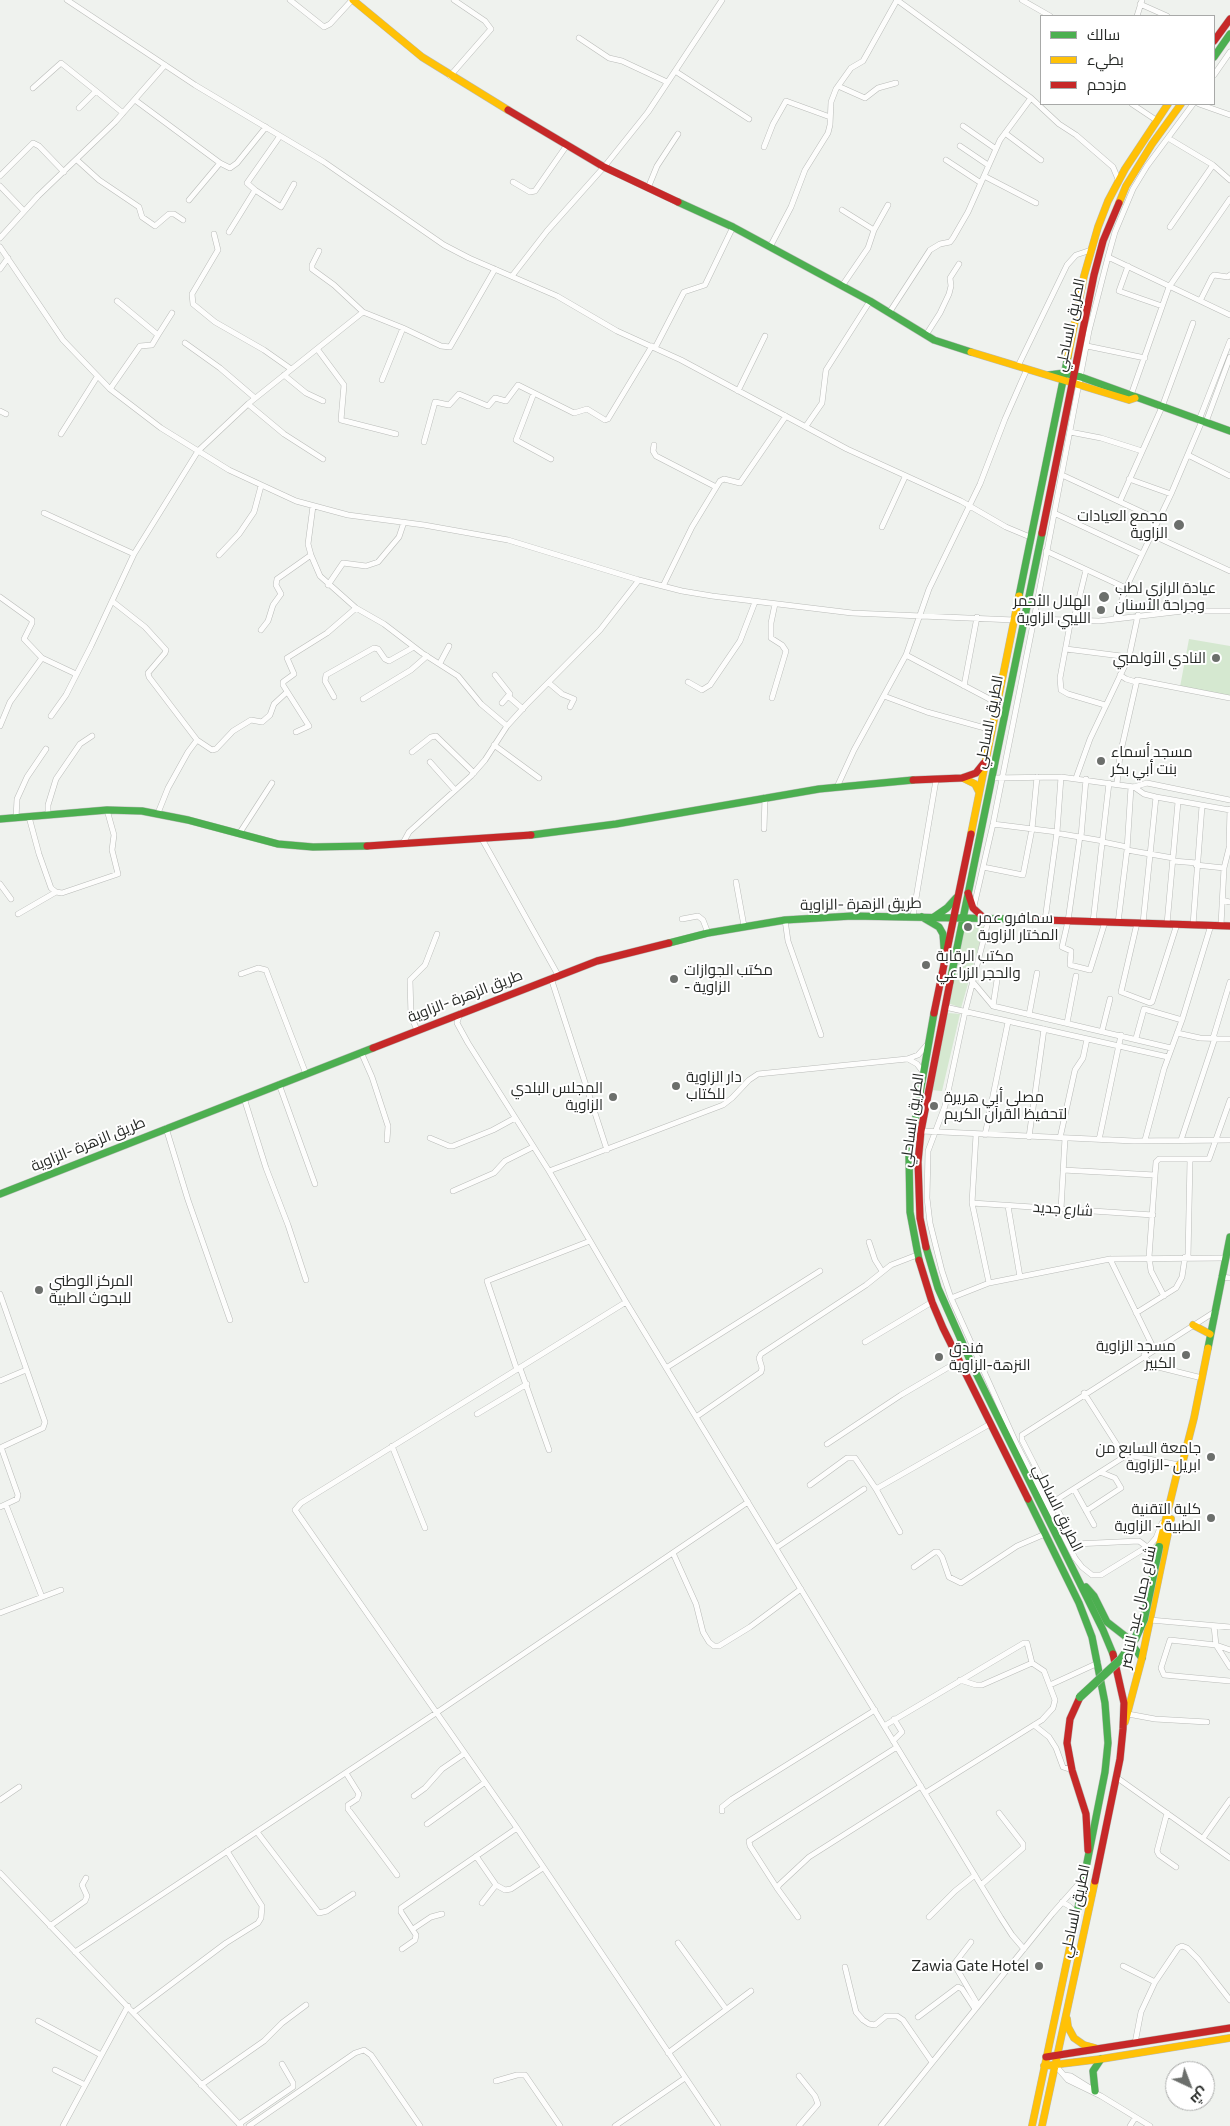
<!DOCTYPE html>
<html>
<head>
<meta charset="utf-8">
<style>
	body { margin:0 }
	#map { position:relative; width:1230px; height:2126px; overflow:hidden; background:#eff2ee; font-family:Commissioner,Cairo,sans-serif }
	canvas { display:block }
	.legend { position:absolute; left:1040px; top:15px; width:175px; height:90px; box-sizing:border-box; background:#fff; border:1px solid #a8a9a8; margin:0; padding:6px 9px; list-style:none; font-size:15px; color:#262926 }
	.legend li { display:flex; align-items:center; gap:10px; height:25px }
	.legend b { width:25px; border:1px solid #a8a9a8 }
	.north { position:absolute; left:1165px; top:2061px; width:50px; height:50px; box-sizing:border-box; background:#fff; border:1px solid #a8a9a8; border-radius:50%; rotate:137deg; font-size:14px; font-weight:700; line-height:20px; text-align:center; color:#262926 }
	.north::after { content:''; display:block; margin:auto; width:18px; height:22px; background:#6c6f6c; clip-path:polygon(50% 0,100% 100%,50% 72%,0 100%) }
</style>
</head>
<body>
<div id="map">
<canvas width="1230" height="2126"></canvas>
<ul class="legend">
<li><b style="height:6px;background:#4caf50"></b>سالك</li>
<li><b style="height:6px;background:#ffc107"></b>بطيء</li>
<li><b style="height:6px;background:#c62828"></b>مزدحم</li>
</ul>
<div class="north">ش</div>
</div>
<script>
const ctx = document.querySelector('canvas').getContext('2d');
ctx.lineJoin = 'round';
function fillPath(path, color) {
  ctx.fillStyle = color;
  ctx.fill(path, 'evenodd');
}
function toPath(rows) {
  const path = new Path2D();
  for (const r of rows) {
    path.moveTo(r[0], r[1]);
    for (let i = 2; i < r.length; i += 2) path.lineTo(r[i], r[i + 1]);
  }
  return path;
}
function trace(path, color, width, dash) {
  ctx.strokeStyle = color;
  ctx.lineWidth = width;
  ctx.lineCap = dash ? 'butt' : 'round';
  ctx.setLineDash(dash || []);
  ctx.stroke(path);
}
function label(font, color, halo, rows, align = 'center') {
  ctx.font = font + ' Commissioner,Cairo,sans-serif';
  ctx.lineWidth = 4;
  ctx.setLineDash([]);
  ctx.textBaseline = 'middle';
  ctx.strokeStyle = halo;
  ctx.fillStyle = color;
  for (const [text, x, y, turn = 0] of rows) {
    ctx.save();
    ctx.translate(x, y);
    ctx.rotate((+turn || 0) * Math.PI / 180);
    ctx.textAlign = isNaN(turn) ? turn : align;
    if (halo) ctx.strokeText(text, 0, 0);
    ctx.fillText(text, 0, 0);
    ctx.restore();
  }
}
fillPath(toPath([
	[1189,639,1230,646,1230,697,1180,687],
	[966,924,980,925,984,928,961,1008,948,1003,963,927],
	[949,1013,960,1014,942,1091,931,1090,947,1014]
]), '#d5e8d0');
const street = toPath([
	[67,0,195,85,324,162,444,245,469,258,557,296,617,331,681,360,847,449,961,501,1006,527,1030,537],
	[290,0,324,27,330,24,352,0],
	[897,0,1031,98,1059,124,1076,135,1113,167,1118,179],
	[1022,0,1050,16],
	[1140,4,1167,16],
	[1137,16,1142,0],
	[579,38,609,58,622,61,667,82],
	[675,71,749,119],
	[1214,75,1230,52],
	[450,76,491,29,485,21,454,0],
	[838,86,865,98,878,88,896,83],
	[33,88,61,63,96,91],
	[135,100,220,163,230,168,237,163,266,127],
	[1132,104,1156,120],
	[1199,104,1230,115],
	[79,108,96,91,123,113],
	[963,126,996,149],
	[1005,133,1041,160],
	[1168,138,1213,165,1230,180],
	[960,146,988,165],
	[764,147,773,124,786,101,830,117],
	[77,160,99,180,139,207,142,217,155,226,169,214,174,214,183,220],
	[946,160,981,183],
	[0,176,33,143,39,146,64,172],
	[984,176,1036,203],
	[513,182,530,192,535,191,567,145],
	[0,186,24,211],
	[648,188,657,166,678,134],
	[255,190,281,207,294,184],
	[189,200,220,163],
	[842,210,874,230],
	[1170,227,1213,165],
	[229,232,255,190,247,183,280,136],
	[214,234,218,250,192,294,193,304,215,322,264,350,291,369],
	[0,238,38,196,115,122,165,65],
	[0,247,63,340,110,389,161,428,229,470,296,501,348,515,424,525,508,540,639,580,682,591,712,596,852,613,1014,620],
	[770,247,791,207,805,170,828,133,830,125,831,102,836,89,851,68,863,61,897,0],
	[319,251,312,265,312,269,334,285,363,312],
	[1108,257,1230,315],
	[1128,266,1119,291,1162,306],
	[0,269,8,258],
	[512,276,547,231,604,167,648,112,722,0],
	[842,286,868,248,874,230,888,205],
	[1201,299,1212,277,1214,275,1228,277,1230,275],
	[889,313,930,250,940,244,950,242,953,238,968,212,1000,140,1031,98],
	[158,335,172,313],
	[926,335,940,313,949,294,951,286,950,278,959,264],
	[185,343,220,368,255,398],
	[1087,346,1145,358],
	[655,348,684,292,705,285,733,227],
	[318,350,344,385,341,420,396,434],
	[1018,366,1067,265,1076,255,1091,250],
	[284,375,306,393,323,401],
	[382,380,403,328],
	[110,389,140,346,152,345,158,335,117,301],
	[738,391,765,336],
	[534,393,516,440,551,459],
	[1130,398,1169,287,1230,199],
	[248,404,284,434,323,459],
	[0,411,6,414],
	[1199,420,1230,341],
	[1206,422,1230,357],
	[806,426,822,403,826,370,870,301],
	[1070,432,1101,438,1142,451],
	[61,434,97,377],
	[424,442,435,402,449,405,459,394,488,406,495,398,506,401,518,385,574,413,587,409,605,420,608,419,652,346],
	[654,445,653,451,656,456,716,487],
	[1188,455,1230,476],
	[1062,475,1159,520],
	[1129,479,1171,494],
	[1120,501,1162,407,1193,323],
	[313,506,308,544,311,555,320,576,356,608,384,624,422,653,458,676,481,704,507,726],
	[44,513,134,554],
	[1054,513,1142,554],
	[882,527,905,477],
	[1152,535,1230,571],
	[1046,551,1126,588],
	[219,555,239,534,254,512,261,486],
	[328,585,343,563,366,566,378,562,399,537,404,522],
	[663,586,692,527,720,481,724,479,740,483,786,416],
	[0,597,32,620,32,623,24,639,42,658],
	[112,601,145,627,166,650,165,653,148,673,149,677,197,740,212,750,216,749,233,731,251,720,262,722,270,715,274,704,287,692],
	[1116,617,1126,588,1171,494,1202,421],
	[1034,619,1099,621,1183,611,1230,611],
	[1071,619,1060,678,1061,690,1068,694,1105,705],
	[1074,619,1086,570],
	[261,630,268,621,273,605,281,594,276,585,277,579,311,555],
	[1066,649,1129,657],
	[906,655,997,703],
	[440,663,449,646],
	[495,675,510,694,502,703,508,696,523,709],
	[1120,675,1126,679,1136,682],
	[688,682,702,690,710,685,740,641,755,602],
	[549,683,562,694,574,699,570,707],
	[964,686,977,617],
	[884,696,927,712,992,730],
	[334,697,325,681,326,675,374,648,378,649,385,659,389,661,414,647],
	[772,698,786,651,782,645,771,638,771,623,775,604],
	[363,699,411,670,427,656],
	[51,716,66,695,91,646,134,554,198,451,248,404,363,312,403,328,441,346,450,347,495,269],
	[0,726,10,702,42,658,76,674],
	[296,732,309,726,283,685,283,682,294,674,287,658,327,633,356,608],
	[494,745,539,778],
	[412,752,431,737,436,736,474,773],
	[430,762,455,790],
	[992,778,1061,777,1134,787,1147,783,1230,800],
	[1076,778,1090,739,1129,657,1138,615],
	[1117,784,1120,755,1137,680,1230,698],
	[837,787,854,750,906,655,929,589,980,484,1005,419,1027,369],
	[1134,787,1144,794,1156,797,1230,810],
	[158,813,168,788,188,752,197,740],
	[48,815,48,805,56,779,80,744,92,736],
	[29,817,39,854,51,888,56,892,62,893,118,874,112,850,114,835,107,810],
	[16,818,17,799,27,777,46,749],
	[993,824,1057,832],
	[764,829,765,797],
	[1056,833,1103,841],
	[239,834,272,783],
	[1080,836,1068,921,1062,947,1071,951,1070,965,1090,970,1105,922],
	[1081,837,1086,779],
	[482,839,558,975],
	[1103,842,1127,847],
	[403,843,409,832,471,776,485,760,507,726,526,705,600,630,639,580],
	[1229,846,1230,809],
	[1127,850,1173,858],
	[1173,861,1197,863],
	[1196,865,1224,868],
	[983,867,1023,875,1032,829,1037,777],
	[736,882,744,926],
	[0,884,11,899],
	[1222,900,1230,902],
	[974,906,993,824,1034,619,1089,331,1108,257,1115,232,1133,189,1147,166,1193,104],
	[18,914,56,892],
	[913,916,936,780],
	[989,918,965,1012,945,1106,928,1151,927,1198,930,1223,942,1271,951,1298,1017,1445,1075,1558,1082,1567,1092,1575,1101,1575,1150,1545,1156,1538,1162,1523],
	[682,919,698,916,703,920,708,933],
	[785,920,788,941,821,1035],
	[1045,920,1057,832,1061,777],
	[1093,922,1109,783],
	[1118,923,1127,850,1131,787],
	[1137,923,1121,992,1150,1003,1152,1002,1177,924],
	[1143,923,1156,797],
	[1167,924,1178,802],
	[1193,925,1202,806],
	[1221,925,1224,868,1230,844],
	[241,974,258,968,266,970,306,1074],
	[551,978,607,1150],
	[972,981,993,1006,1171,1048],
	[993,1006,997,980],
	[945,1007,1168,1057],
	[460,1013,457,1023,468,1043,549,1171,626,1302,1001,1918,1012,1935,1024,1949],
	[1029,1015,1037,973],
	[1067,1023,1076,976],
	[417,1030,411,1016,410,980,425,965,437,934],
	[1102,1031,1110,999],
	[1177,1033,1200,1038,1230,1039],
	[1136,1038,1144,1009,1182,1020],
	[1213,1038,1230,982],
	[361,1052,372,1077,388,1126,387,1140],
	[908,1059,917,1064,923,1072],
	[279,1084,315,1184],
	[244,1098,266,1168,288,1225,306,1280],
	[166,1128,188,1200,230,1320],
	[921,1131,1134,1141,1230,1140],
	[976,1135,972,1203,989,1283],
	[985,1135,1008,1022],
	[1029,1137,1044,1029],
	[430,1138,449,1146,453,1146,493,1130,515,1118],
	[1060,1138,1075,1070,1083,1058,1087,1039],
	[1099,1140,1121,1035],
	[1145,1140,1164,1069,1182,1020,1211,925],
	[1181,1140,1215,1038],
	[1063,1170,1155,1175],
	[549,1171,723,1105,732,1098,749,1080,758,1074,907,1059,918,1055,926,1046],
	[453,1191,494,1173,505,1161,533,1147],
	[972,1203,1153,1215],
	[1008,1206,1020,1277],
	[1061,1209,1065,1138],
	[869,1242,875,1260,882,1271],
	[1188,1257,1190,1160],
	[1110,1259,1154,1349],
	[1221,1277,1230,1278],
	[0,1294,45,1422,43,1428,2,1447,2,1450,18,1495,17,1499,0,1507],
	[1164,1296,1151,1271,1149,1257,1156,1162,1159,1159,1209,1159,1230,1100],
	[951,1298,989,1283,1110,1259,1225,1258],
	[626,1302,301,1503,295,1510,517,1828,718,2126],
	[1136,1313,1176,1288,1182,1277,1185,1257],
	[865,1342,932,1302],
	[1144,1355,1150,1365,1202,1378],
	[520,1368,549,1450],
	[666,1368,820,1271],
	[517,1370,487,1281,590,1241],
	[0,1381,26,1370],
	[1084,1393,1123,1454,1184,1466],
	[477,1414,527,1384],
	[696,1417,761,1372,762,1368,759,1358,761,1354,866,1285,891,1265,917,1255],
	[827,1444,901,1395,959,1361],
	[392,1446,425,1528],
	[810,1485,847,1458,855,1458,876,1489,900,1532],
	[876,1489,990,1424],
	[1074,1489,1094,1525],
	[1053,1502,1127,1455],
	[6,1505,42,1597],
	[1086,1511,1121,1488,1115,1478,1100,1472],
	[1147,1547,1139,1541,1075,1544,1022,1440,1022,1435,1216,1311],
	[776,1548,864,1489],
	[673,1553,696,1604,703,1632,709,1642,714,1646,719,1646,750,1627,801,1589],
	[914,1567,935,1552,938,1552,942,1557,949,1577,961,1583,1017,1546,1045,1534],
	[0,1613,61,1590],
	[1150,1620,1230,1627],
	[1214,1626,1216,1645,1230,1667],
	[1230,1650,1216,1645,1170,1640,1161,1668,1164,1675,1230,1681],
	[960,1680,976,1685,982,1685,1032,1663],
	[1050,1685,1098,1663],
	[1128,1714,1155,1719,1207,1722],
	[1034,1725,1049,1737,1056,1748,1063,1767,1072,1770],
	[884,1726,1024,1643,1027,1643,1032,1663,1044,1671,1055,1700,1053,1708,1042,1720,925,1793],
	[893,1741,902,1732,894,1719],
	[346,1773,359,1794,357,1799,348,1805,348,1809,397,1875],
	[1116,1777,1230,1858],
	[414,1796,425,1788,442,1769,464,1754],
	[0,1800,19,1787],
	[722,1811,722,1807,732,1799,875,1710],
	[1167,1813,1157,1851,1159,1855,1176,1867],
	[427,1824,484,1783],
	[257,1832,319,1913,327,1911,353,1894],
	[1203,1838,1230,1800],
	[476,1856,496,1885,505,1890,511,1889,543,1868],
	[0,1873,241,2126],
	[981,1885,1023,1848,1023,1844,999,1813],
	[777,1888,750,1846,749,1841,897,1747],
	[1062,1902,1069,1906,1077,1914],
	[482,1903,496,1885],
	[798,1917,777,1888,779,1885,809,1857,921,1786],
	[929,1917,955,1891,975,1875],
	[50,1926,85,1901,87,1896,82,1885,86,1878],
	[413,1929,431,1917,442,1914],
	[971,1942,954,1964,978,2005],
	[678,1943,726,2009],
	[402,1949,415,1940,416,1935,401,1912,401,1908,517,1828],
	[75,1952,436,1713,748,1502],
	[1123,1966,1155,1982],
	[845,1967,856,2012,863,2020,869,2024,875,2025,886,2016,897,2016,903,2020,932,2062],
	[134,2012,226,1943,258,1923,261,1918,262,1906,227,1851],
	[918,2017,958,1987,962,1989,975,2009],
	[38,2021,101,2055],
	[1135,2043,1141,2012,1155,1982,1178,1948,1182,1946,1187,1948,1198,1959,1230,2000],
	[668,2053,751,1991],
	[1055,2065,1068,2080,1101,2096,1150,2126],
	[55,2070,85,2085],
	[1064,2075,1071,2076,1095,2091],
	[496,2081,517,2075,525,2075,560,2126],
	[201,2085,264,2041,282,2023,306,2005],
	[239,2124,293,2087,293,2083,282,2064],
	[63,2126,128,2006],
	[249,2126,355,2053,364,2050,371,2055,420,2126],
	[615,2126,685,2078],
	[799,2126,818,2104,815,2096,799,2076],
	[881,2126,1052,1914,1083,1879],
	[1130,2126,1135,2118]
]);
const fast = toPath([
	[1214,57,1230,34],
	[678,202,733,227,870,301,934,340,971,352],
	[1049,375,1064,373,1081,377,1230,431],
	[1019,596,1068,356],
	[0,819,107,810,142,811,188,820,278,844,313,847,367,846],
	[531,835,616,824,819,789,913,780],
	[922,917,939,927,943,934,944,947],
	[934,917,947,908,956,898],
	[669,943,708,933,785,920,852,916,1012,919],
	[950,982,1042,533],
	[0,1194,373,1048],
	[926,1247,938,1288,974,1369,1103,1630,1113,1654],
	[919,1260,910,1212,909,1156,934,1013],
	[1208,1348,1230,1237],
	[1028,1499,1079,1603,1092,1637,1105,1703,1108,1743,1105,1772,1075,1923],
	[1086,1587,1094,1596,1107,1622,1125,1636,1142,1658],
	[1095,2091,1093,2071,1101,2059]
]);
const slow = toPath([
	[353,0,422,57,508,110],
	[1119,203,1126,186,1152,144,1181,104],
	[971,352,1129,400,1135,398],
	[1068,356,1084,276,1098,227,1108,201,1125,169,1168,104],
	[963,778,975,784,979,792],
	[971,834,1019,596],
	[1193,1325,1210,1334],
	[1159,1547,1179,1465,1183,1461,1194,1418,1208,1348],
	[1125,1722,1142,1658,1171,1519],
	[1067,2019,1068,2027,1074,2038,1084,2045,1095,2048],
	[1044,2066,1101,2059,1230,2038],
	[1032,2126,1075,1923],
	[1042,2126,1095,1881]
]);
const jam = toPath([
	[1214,41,1230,19],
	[508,110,604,167,678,202],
	[1042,533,1094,275,1103,241,1119,203],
	[913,780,962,778,976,773,984,763],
	[367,846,531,835],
	[968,893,973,908,985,919],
	[1012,919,1230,926],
	[934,1013,971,834],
	[373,1048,597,961,669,943],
	[926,1247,920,1218,918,1162,921,1131,950,982],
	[919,1260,932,1302,943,1328,1028,1499],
	[1080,1697,1070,1719,1067,1743,1072,1770,1086,1814,1088,1850],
	[1095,1881,1120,1759,1123,1729,1124,1703,1113,1654],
	[1046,2057,1230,2028]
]);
trace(street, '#b9bbb8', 6);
trace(fast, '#b9bbb8', 8);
trace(slow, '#b9bbb8', 8);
trace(jam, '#b9bbb8', 8);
trace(street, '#fdfdfc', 5);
trace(fast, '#4caf50', 7);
trace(slow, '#ffc107', 7);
trace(jam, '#c62828', 7);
const fastBridge = toPath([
	[1080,1697,1121,1659,1135,1639,1144,1619,1159,1547]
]);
trace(fastBridge, '#b9bbb8', 9, []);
trace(fastBridge, '#4caf50', 8);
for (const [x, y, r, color] of [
	[1179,525,6,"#6c6f6c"],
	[1104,597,6,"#6c6f6c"],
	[1101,610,5,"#6c6f6c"],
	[1216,658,5,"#6c6f6c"],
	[1101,761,5,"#6c6f6c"],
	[968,927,5,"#6c6f6c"],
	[926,965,5,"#6c6f6c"],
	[674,979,5,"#6c6f6c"],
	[676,1086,5,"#6c6f6c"],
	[613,1097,5,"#6c6f6c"],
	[934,1106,5,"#6c6f6c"],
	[39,1290,5,"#6c6f6c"],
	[1186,1355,5,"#6c6f6c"],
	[939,1357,5,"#6c6f6c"],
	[1211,1457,5,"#6c6f6c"],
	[1211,1518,5,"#6c6f6c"],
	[1039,1966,5,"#6c6f6c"]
]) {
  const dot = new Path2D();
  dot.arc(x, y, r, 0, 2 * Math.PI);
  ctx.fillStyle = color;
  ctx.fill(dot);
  trace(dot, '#fff', 2);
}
label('15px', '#262926', '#fff', [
	["الطريق الساحلي",1070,325,-78],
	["الطريق الساحلي",989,722,-79],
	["طريق الزهرة -الزاوية",861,904,-1],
	["طريق الزهرة -الزاوية",465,996,-21],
	["الطريق الساحلي",912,1120,-82],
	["طريق الزهرة -الزاوية",88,1144,-22],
	["شارع جديد",1063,1209,4],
	["الطريق الساحلي",1058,1508,64],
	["شارع جمال عبد الناصر",1138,1607,-78],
	["الطريق الساحلي",1075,1911,-78]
]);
label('15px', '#262926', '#fff', [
	["مجمع العيادات",1168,516,"right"],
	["الزاوية",1168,533,"right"],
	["عيادة الرازي لطب",1115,588],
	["وجراحة الأسنان",1115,605],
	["الهلال الأحمر",1091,601,"right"],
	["الليبي الزاوية",1091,618,"right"],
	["النادي الأولمبي",1206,658,"right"],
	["مسجد أسماء",1111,752],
	["بنت أبي بكر",1111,769],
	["سمافرو عمر",978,918],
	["المختار الزاوية",978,935],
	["مكتب الرقابة",936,956],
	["والحجر الزراعي",936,973],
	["مكتب الجوازات",684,970],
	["- الزاوية",684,987],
	["دار الزاوية",686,1077],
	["للكتاب",686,1094],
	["المجلس البلدي",603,1088,"right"],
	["الزاوية",603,1105,"right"],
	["مصلى أبي هريرة",944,1097],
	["لتحفيظ القرآن الكريم",944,1114],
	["المركز الوطني",49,1281],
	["للبحوث الطبية",49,1298],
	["مسجد الزاوية",1176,1346,"right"],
	["الكبير",1176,1363,"right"],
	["فندق",949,1348],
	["النزهة-الزاوية",949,1365],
	["جامعة السابع من",1201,1448,"right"],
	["ابريل -الزاوية",1201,1465,"right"],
	["كلية التقنية",1201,1509,"right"],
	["الطبية - الزاوية",1201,1526,"right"],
	["Zawia Gate Hotel",1029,1966,"right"]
], 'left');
</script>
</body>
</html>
